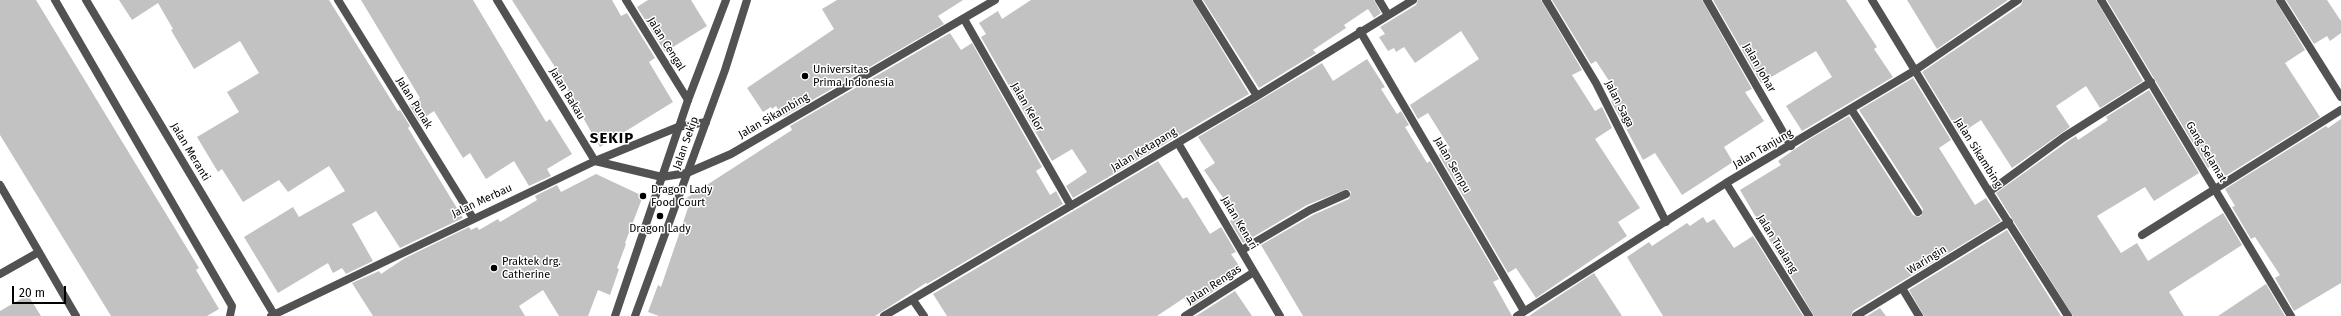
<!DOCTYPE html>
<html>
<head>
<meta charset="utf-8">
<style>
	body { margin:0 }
	#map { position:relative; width:2341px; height:316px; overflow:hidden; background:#fff; font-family:"Fira Sans",sans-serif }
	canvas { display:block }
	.scale { position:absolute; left:12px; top:286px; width:54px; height:18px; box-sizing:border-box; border:2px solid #000; border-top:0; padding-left:5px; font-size:12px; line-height:14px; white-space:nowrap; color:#000; -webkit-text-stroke:3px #fff; paint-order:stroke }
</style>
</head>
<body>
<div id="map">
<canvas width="2341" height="316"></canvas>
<div class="scale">20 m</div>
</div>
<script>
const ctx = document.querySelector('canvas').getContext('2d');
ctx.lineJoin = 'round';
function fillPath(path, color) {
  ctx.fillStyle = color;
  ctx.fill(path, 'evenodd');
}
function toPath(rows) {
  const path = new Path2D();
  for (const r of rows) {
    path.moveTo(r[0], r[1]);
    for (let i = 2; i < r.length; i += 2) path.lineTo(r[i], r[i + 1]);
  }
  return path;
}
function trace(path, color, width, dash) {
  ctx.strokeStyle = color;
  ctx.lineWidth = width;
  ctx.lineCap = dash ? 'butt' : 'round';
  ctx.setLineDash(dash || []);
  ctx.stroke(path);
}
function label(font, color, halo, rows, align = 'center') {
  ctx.font = font + ' "Fira Sans",sans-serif';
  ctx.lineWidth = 3;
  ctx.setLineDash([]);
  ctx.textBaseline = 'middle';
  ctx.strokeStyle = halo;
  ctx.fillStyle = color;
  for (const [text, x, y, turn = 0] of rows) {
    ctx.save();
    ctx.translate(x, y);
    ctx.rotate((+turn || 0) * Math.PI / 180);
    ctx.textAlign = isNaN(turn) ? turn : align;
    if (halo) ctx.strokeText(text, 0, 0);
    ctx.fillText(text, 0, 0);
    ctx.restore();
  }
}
fillPath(toPath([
	[0,0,36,0,199,268,196,270,219,309,207,316,111,316,0,135],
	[119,0,329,0,398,111,400,110,410,126,408,128,463,218,400,248,376,211,352,224,373,261,346,274,342,268,333,273,328,263,278,293,244,237,293,207,299,217,345,191,329,166,288,192,279,180,243,202,222,169,218,172,197,137,239,112,227,92,259,73,240,41,194,69,171,30,173,29,158,3,132,20],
	[361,0,473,0,546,122,550,119,572,154,547,169,551,176,529,186,514,161,486,179,470,153,463,158,434,111,419,121,409,105,420,98],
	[512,0,612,0,621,16,627,13,655,58,649,62,673,102,600,147,567,90,569,89],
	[648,0,691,0,707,26,665,52,637,7],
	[837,0,963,0,938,16,944,24,783,117,776,106,772,109,771,107,763,112,747,88,834,29,822,9],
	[1031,0,1192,0,1249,94,1073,198,1066,186,1087,172,1072,149,1052,161,981,37,986,34,979,23,998,11,1002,19],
	[1203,0,1374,0,1381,13,1374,18,1368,9,1344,25,1346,28,1313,50,1316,53,1259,88],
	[1418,0,1541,0,1582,70,1572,75,1595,111,1602,107,1612,128,1595,139,1640,208,1618,222,1627,236,1536,298,1516,268,1508,273,1439,155,1450,148,1428,113,1418,119,1410,105,1479,59,1461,31,1415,63,1404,47,1396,52,1394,48,1388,51,1379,37,1385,34,1380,27,1416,5],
	[1552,0,1702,0,1752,89,1745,92,1764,121,1724,147,1733,162,1682,195,1655,153,1643,160,1611,101,1619,96,1596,61,1591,64],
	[1713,0,1846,0,1877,47,1874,49,1893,77,1802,131,1786,106,1832,77,1816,51,1761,83],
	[1907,0,2008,0,1937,49],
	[2023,0,2096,0,2143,81,2100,108,2086,86,2056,106,2070,127,2012,168,1981,120,1960,134,1922,72,2021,5],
	[2107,0,2275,0,2305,50,2285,63,2320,117,2219,180,2211,166,2208,168],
	[2286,0,2327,0,2341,21,2341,33,2330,41,2327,36,2314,44],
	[950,33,961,50,972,43,1042,167,1036,171,1050,195,1056,191,1063,204,927,284,926,283,875,316,659,316,648,312,658,285,661,287,689,205,685,199,792,130,790,126],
	[1367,59,1385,87,1381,89,1397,114,1401,111,1409,125,1405,127,1427,163,1430,161,1499,279,1493,282,1512,316,1303,316,1261,245,1313,215,1349,199,1351,192,1347,189,1307,205,1243,243,1230,221,1236,217,1204,170,1215,163,1198,137,1322,63,1333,81],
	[1913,78,1951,140,1939,148,1975,205,1986,198,2001,221,1853,311,1851,316,1814,316,1740,190,1781,165,1778,161,1808,140,1849,116,1913,215,1918,217,1921,216,1923,209,1859,110],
	[2149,90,2199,173,2154,201,2145,187,2097,216,2121,253,2137,243,2148,261,2223,213,2242,245,2169,292,2184,316,2073,316,1996,193,2067,142,2076,136,2078,140,2108,120,2106,117],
	[2341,119,2341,283,2294,311,2275,278,2280,275,2255,237,2251,239,2232,207,2235,206,2225,189,2326,126,2328,128],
	[1158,161,1183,199,1187,197,1210,234,1221,227,1236,252,1231,254,1242,270,1228,280,1229,281,1190,307,1184,298,1157,316,947,316,933,294],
	[596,174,643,196,625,243,626,244,617,268,619,269,610,295,598,290,588,316,559,316,543,290,519,306,525,316,373,316,352,283,379,271,381,274,405,258,469,227,471,230,477,227,479,230,498,219,500,222,537,200,535,196,557,185,561,192],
	[1703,217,1707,223,1714,219,1734,248,1753,236,1803,316,1663,316,1627,257,1649,242,1652,246,1687,223,1690,226],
	[2007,230,2061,316,1924,316,1909,290],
	[1594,273,1622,316,1529,316,1542,307],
	[2266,284,2285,316,2218,316],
	[1235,291,1252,316,1196,316],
	[28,295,41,316,0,316,0,311],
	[1880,308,1886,316,1867,316]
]), '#c2c2c2');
trace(toPath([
	[55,0,232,306,230,316],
	[338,0,473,218],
	[497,0,595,161,662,177,687,173,731,154,995,0],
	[626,0,688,100],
	[1197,0,1257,96],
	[1379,0,1388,15],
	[1546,0,1596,83,1666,222],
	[1707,0,1791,146],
	[1872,0,1989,192,2068,316],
	[2101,0,2291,316],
	[2280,0,2341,97],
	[964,19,1071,206],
	[1360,31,1524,311],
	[1851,109,1918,212],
	[1178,143,1280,316],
	[1726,183,1809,316],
	[0,185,76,316],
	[1989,192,2064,137,2151,82],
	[2142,235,2341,110],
	[1242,250,1310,210,1346,194],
	[0,274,39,252],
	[1902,288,1919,316],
	[913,300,924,316],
	[271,316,595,161,678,127,706,122],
	[884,316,1257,96,1413,0],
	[1185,316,1254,272],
	[1517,316,1726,183,1914,71,2018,0],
	[1856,316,2009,222]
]), '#525252', 8);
trace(toPath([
	[86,0,275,316],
	[615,316,688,100,726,0],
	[635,316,725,70,747,0]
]), '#525252', 8);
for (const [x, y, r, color] of [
	[805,76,4,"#000"],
	[643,196,4,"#000"],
	[660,216,4,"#000"],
	[494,268,4,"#000"]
]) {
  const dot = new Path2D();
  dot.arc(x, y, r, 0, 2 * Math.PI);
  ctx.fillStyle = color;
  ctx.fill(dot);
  trace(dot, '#fff', 1.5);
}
label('11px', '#000', '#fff', [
	["Jalan Cengal",666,44,58],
	["Jalan Johar",1759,68,60],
	["Jalan Bakau",567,94,59],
	["Jalan Punak",414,103,58],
	["Jalan Saga",1619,104,63],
	["Jalan Kelor",1027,107,60],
	["Jalan Sikambing",774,116,-30],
	["Jalan Sekip",686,143,-70],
	["Jalan Tanjung",1763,149,-30],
	["Jalan Ketapang",1144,150,-31],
	["Jalan Meranti",190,152,59],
	["Gang Selamat",2206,152,59],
	["Jalan Sikambing",1978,153,58],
	["Jalan Sempu",1452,165,60],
	["Jalan Merbau",482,201,-25],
	["Jalan Kenari",1239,223,59],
	["Jalan Tualang",1777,244,58],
	["Waringin",1927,260,-32],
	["Jalan Rengas",1214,285,-33]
]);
label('11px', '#000', '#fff', [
	["Universitas",813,70],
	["Prima Indonesia",813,83],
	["Dragon Lady",651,190],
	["Food Court",651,203],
	["Dragon Lady",660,229,"center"],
	["Praktek drg.",502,262],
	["Catherine",502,275]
], 'left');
ctx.letterSpacing = '1px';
label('bold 15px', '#000', '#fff', [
	["SEKIP",612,139]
]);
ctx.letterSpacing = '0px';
</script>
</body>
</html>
